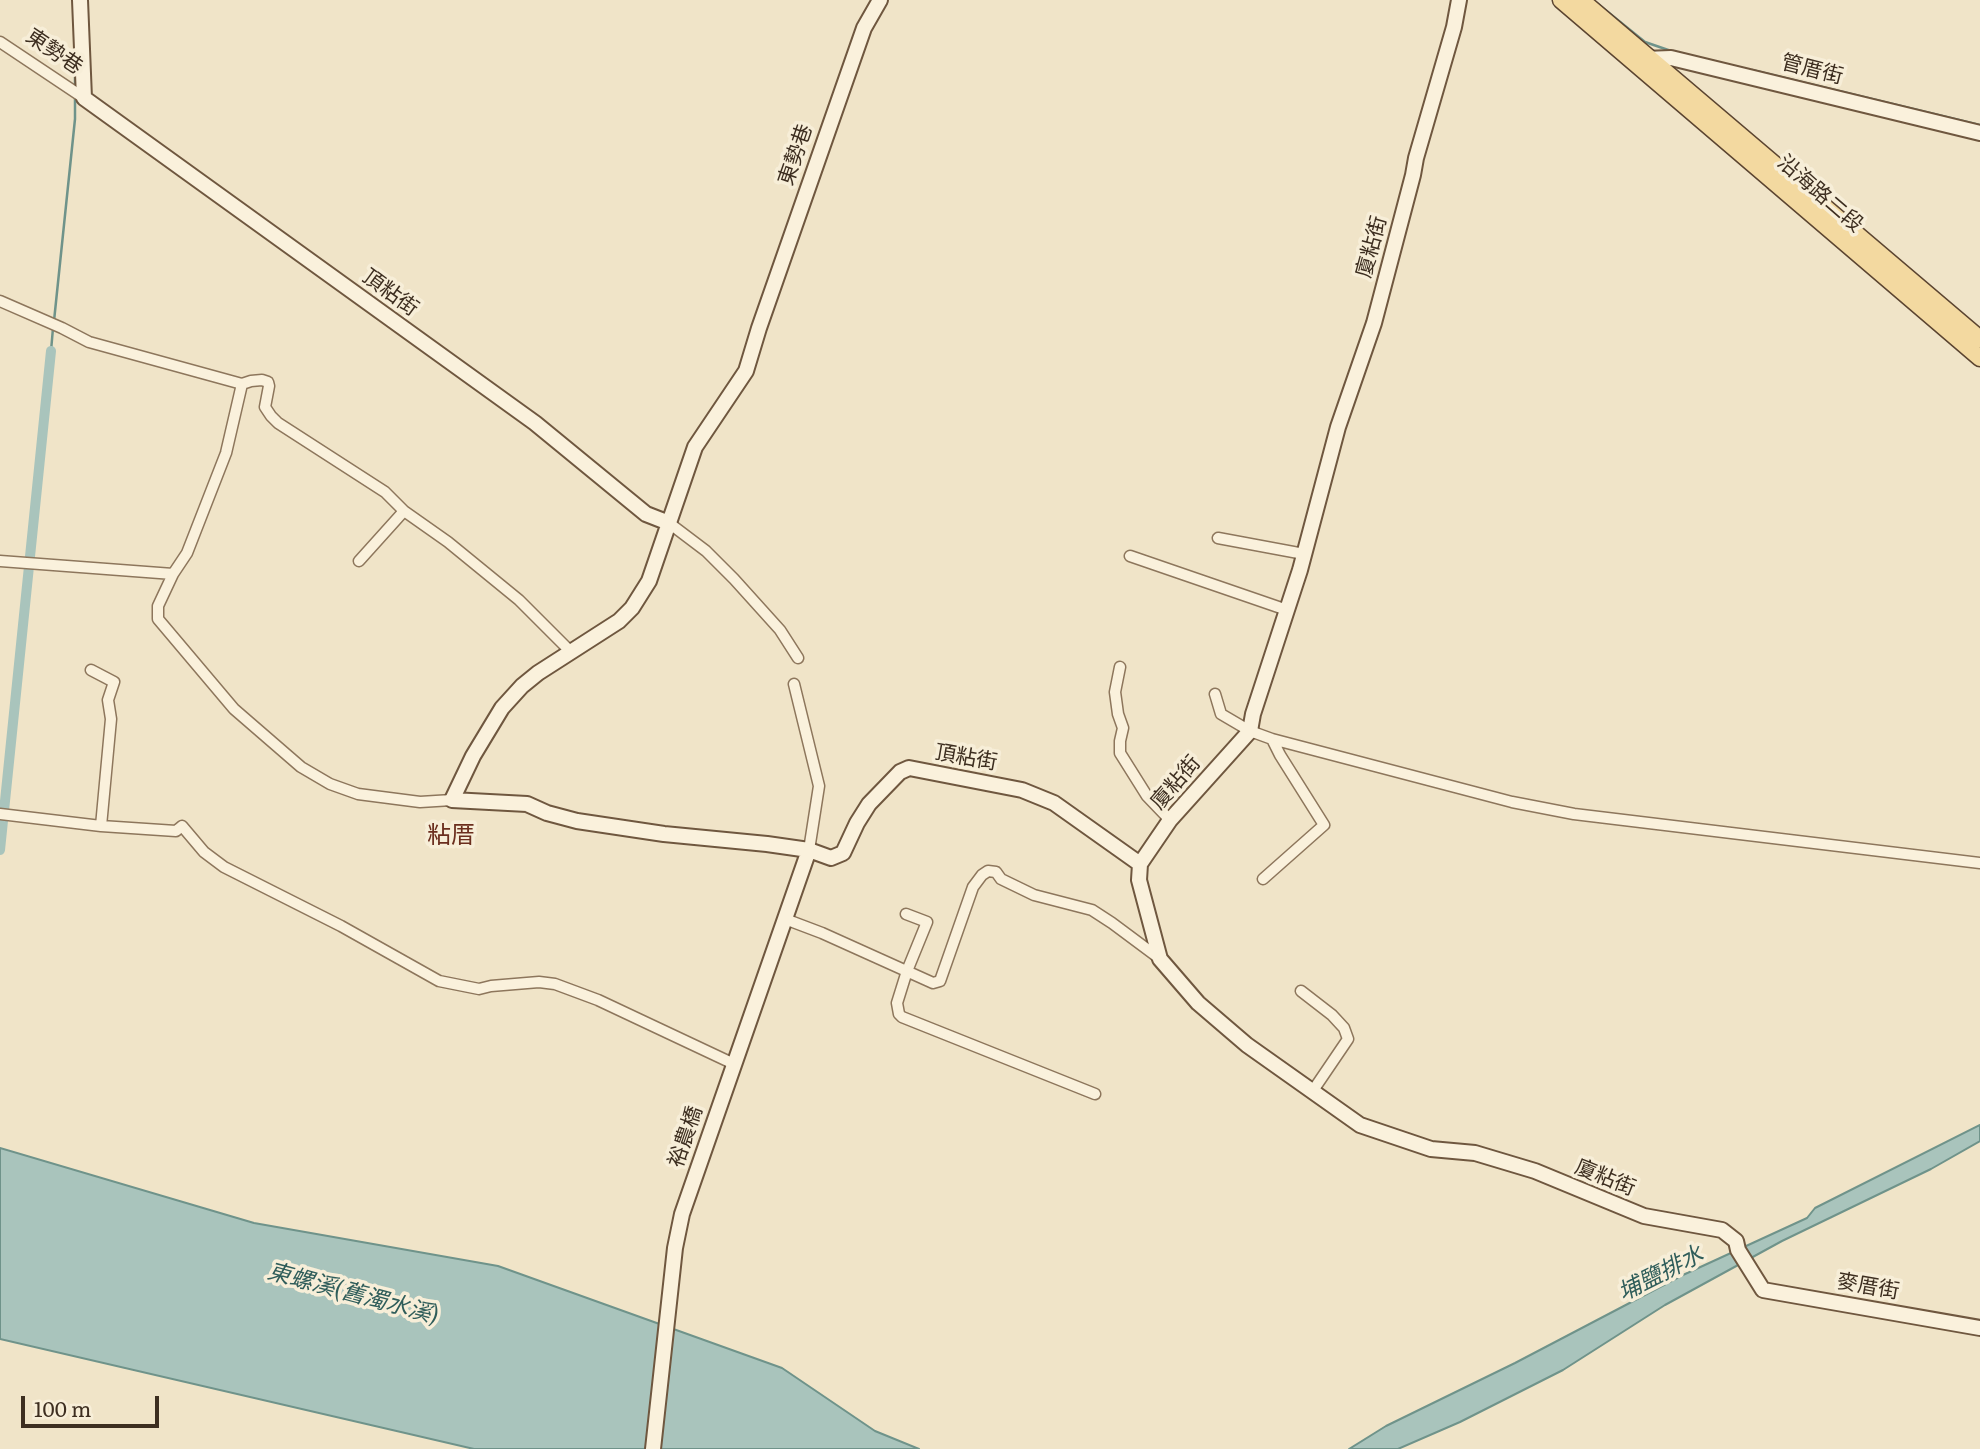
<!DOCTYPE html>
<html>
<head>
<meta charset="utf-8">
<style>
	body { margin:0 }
	#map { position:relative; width:1980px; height:1449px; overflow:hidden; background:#f0e4c8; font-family:Literata,serif }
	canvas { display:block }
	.scale { position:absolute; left:21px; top:1396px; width:138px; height:32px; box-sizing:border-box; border:4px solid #3d2e20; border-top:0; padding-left:9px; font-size:21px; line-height:24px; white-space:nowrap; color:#3d2e20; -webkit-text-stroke:5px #f7eed8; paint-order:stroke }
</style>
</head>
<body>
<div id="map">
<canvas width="1980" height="1449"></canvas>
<div class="scale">100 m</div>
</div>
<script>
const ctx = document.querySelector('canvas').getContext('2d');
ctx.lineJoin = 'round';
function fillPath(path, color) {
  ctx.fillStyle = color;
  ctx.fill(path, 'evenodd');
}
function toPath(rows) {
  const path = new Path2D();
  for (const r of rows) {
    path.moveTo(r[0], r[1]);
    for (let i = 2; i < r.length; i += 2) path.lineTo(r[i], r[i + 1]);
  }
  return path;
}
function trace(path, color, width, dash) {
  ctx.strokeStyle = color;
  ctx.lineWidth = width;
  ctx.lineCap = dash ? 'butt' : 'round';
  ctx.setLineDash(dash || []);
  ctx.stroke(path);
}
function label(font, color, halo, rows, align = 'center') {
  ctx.font = font + ' Literata,"Noto Sans TC",serif';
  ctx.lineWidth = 7;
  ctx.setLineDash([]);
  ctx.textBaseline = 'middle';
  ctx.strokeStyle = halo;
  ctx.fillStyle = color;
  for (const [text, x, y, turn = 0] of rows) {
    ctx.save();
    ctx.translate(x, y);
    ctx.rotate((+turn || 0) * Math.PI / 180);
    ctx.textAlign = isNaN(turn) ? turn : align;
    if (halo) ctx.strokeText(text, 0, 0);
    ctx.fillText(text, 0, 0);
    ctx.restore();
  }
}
const water = toPath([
	[1980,1125,1980,1141,1931,1169,1782,1241,1665,1305,1563,1370,1460,1422,1398,1449,1349,1449,1386,1426,1515,1363,1683,1275,1807,1218,1815,1208,1980,1125],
	[0,1148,254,1223,498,1266,782,1368,875,1431,919,1449,474,1449,0,1339,0,1148]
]);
fillPath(water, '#a9c4bc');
trace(water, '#6f938a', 2);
trace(toPath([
	[1593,0,1645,42,1674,52],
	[1752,70,1980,125],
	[75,88,75,42],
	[54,321,75,119,75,94],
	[51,351,53,328]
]), '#6f938a', 2.5);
trace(toPath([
	[0,850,51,351]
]), '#a9c4bc', 10);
const street = toPath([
	[0,42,84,98],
	[0,301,62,328,89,342,242,384,251,381,262,380,268,382,269,386,265,407,271,416,278,423,385,492,404,511,448,542,519,600,570,651],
	[242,384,226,453,187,553,173,574,158,606,158,619,234,709,301,767,330,784,358,794,420,802,452,800],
	[669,523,706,551,734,579,780,630,798,658],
	[1218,538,1304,554],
	[1130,556,1287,610],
	[0,561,173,574],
	[359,561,404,511],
	[1120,667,1115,692,1118,714,1123,728,1120,741,1120,753,1147,796,1170,820],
	[91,670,114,682,108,700,111,719,101,826],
	[794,684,819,786,809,850],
	[1215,694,1221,714,1250,731,1272,739,1512,802,1574,814,1980,863],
	[0,814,101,826,176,831,182,826,204,852,224,867,341,926,439,981,479,989,491,986,539,982,555,984,598,1000,734,1064],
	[1263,879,1324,825,1280,755,1272,739],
	[906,914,927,922,907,971,897,1003,899,1014,902,1017,1095,1094],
	[785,919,822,933,933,983,940,981,973,887,982,875,988,871,996,872,1001,879,1034,895,1092,910,1112,923,1159,958],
	[1301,991,1332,1015,1344,1028,1348,1039,1312,1092]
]);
const secondary = toPath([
	[80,0,84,98,535,423,646,514,669,523],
	[880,0,864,28,759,328,746,371,695,447,649,581,632,608,619,621,538,673,522,686,502,708,473,756,452,800,527,804,547,813,577,821,664,834,767,844,809,850,831,858,843,853,857,823,869,804,900,772,909,768,1022,790,1054,803,1140,864],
	[1459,0,1454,27,1416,158,1413,175,1374,323,1338,427,1300,570,1253,714,1250,731,1170,820,1140,864,1139,880,1160,959,1198,1003,1247,1045,1360,1125,1431,1149,1475,1153,1535,1171,1644,1216,1722,1230,1736,1241,1738,1250,1763,1290,1980,1328],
	[1644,59,1671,58,1980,133],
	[653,1449,675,1248,682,1214,809,850]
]);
const primary = toPath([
	[1561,0,1980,358],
	[1581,0,1980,339]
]);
trace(street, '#8d765c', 13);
trace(secondary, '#6f573f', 18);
trace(primary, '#5b4430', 19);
trace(street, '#faf1dc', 10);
trace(secondary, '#faf1dc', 14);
trace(primary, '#f3d9a0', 16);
label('21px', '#3d2e20', '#f7eed8', [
	["東勢巷",54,52,34],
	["管厝街",1812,70,14],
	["東勢巷",796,155,-71],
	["沿海路二段",1820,194,41],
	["廈粘街",1372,247,-75],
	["頂粘街",390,293,36],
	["頂粘街",966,758,10],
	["廈粘街",1176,783,-49],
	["裕農橋",686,1137,-71],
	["廈粘街",1605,1178,22],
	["麥厝街",1868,1287,10]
]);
label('italic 23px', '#2f5d5a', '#f7eed8', [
	["埔鹽排水",1661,1274,-27],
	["東螺溪(舊濁水溪)",353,1294,15]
]);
label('24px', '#6b2e1e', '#f7eed8', [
	["粘厝",451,836]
]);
</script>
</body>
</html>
